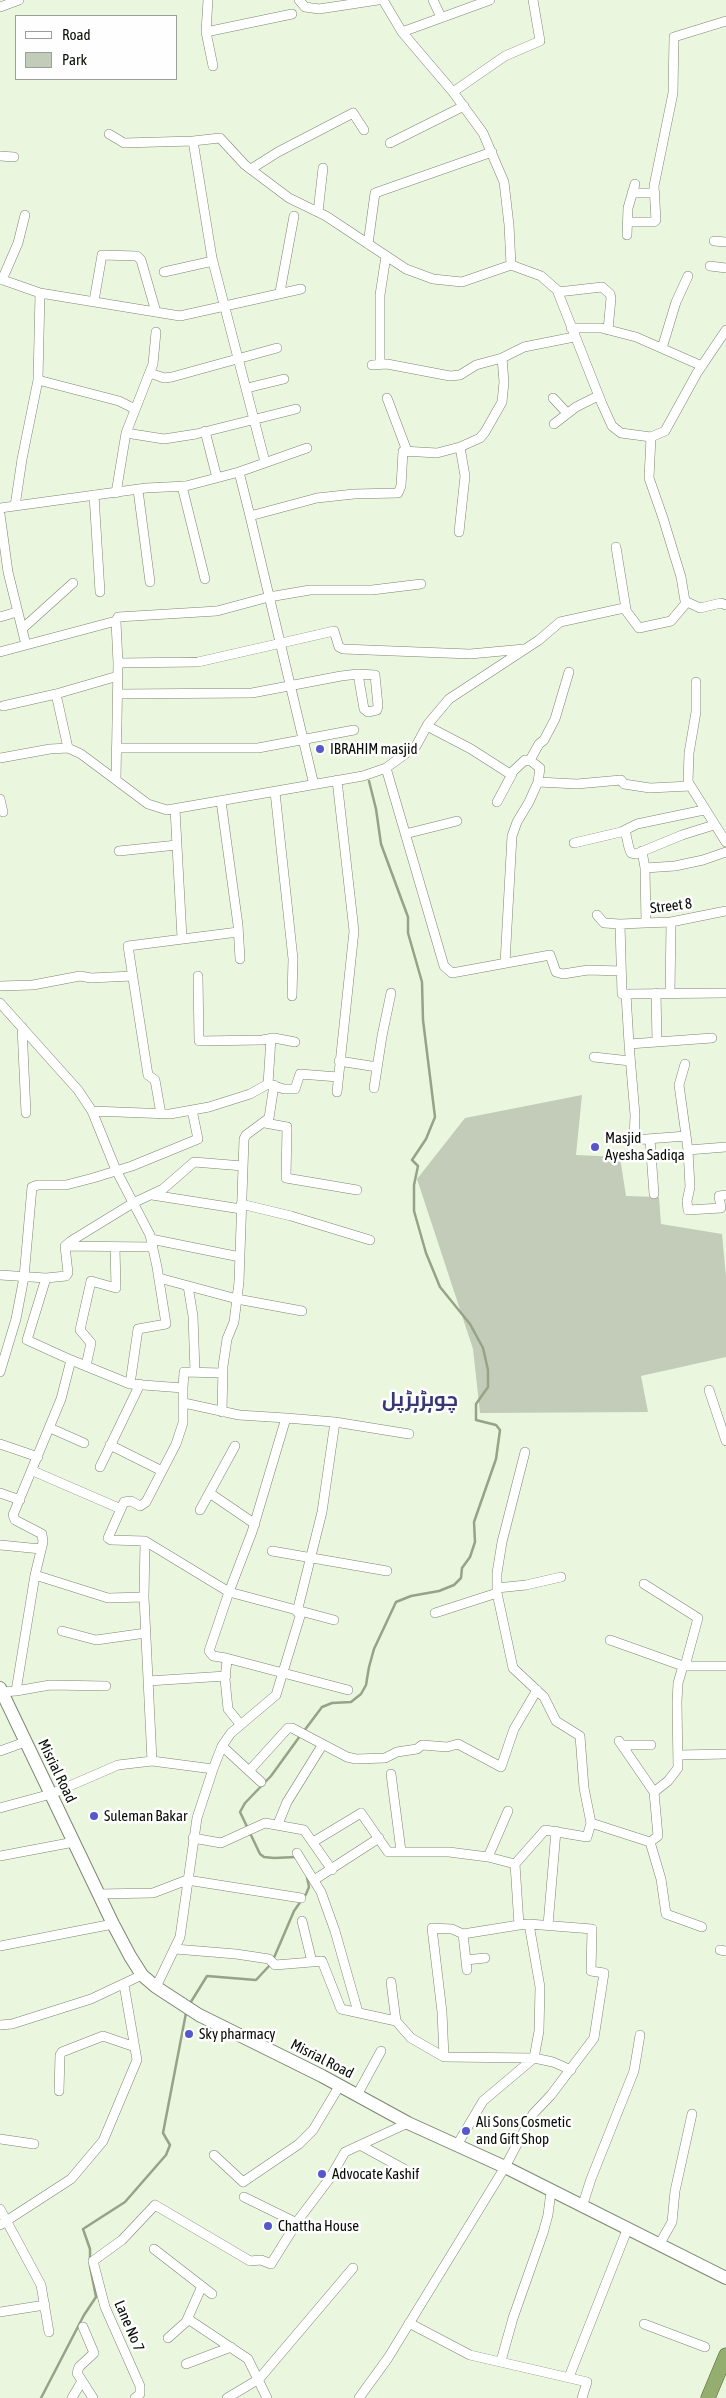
<!DOCTYPE html>
<html>
<head>
<meta charset="utf-8">
<style>
	body { margin:0 }
	#map { position:relative; width:726px; height:2398px; overflow:hidden; background:#ebf6df; font-family:"Asap Condensed",sans-serif }
	canvas { display:block }
	.legend { position:absolute; left:15px; top:15px; width:162px; height:65px; box-sizing:border-box; background:#fefefe; border:1px solid #9c9e9b; margin:0; padding:6px 9px; list-style:none; font-size:15px; color:#0a0d06 }
	.legend li { display:flex; align-items:center; gap:10px; height:25px }
	.legend b { width:25px; border:1px solid #9c9e9b }
</style>
</head>
<body>
<div id="map">
<canvas width="726" height="2398"></canvas>
<ul class="legend">
<li><b style="height:6px;background:#fff"></b>Road</li>
<li><b style="height:14px;background:#c3ccb9"></b>Park</li>
</ul>
</div>
<script>
const ctx = document.querySelector('canvas').getContext('2d');
ctx.lineJoin = 'round';
function fillPath(path, color) {
  ctx.fillStyle = color;
  ctx.fill(path, 'evenodd');
}
function toPath(rows) {
  const path = new Path2D();
  for (const r of rows) {
    path.moveTo(r[0], r[1]);
    for (let i = 2; i < r.length; i += 2) path.lineTo(r[i], r[i + 1]);
  }
  return path;
}
function trace(path, color, width, dash) {
  ctx.strokeStyle = color;
  ctx.lineWidth = width;
  ctx.lineCap = dash ? 'butt' : 'round';
  ctx.setLineDash(dash || []);
  ctx.stroke(path);
}
function label(font, color, halo, rows, align = 'center') {
  ctx.font = font + ' "Asap Condensed",Cairo,sans-serif';
  ctx.lineWidth = 5;
  ctx.setLineDash([]);
  ctx.textBaseline = 'middle';
  ctx.strokeStyle = halo;
  ctx.fillStyle = color;
  for (const [text, x, y, turn = 0] of rows) {
    ctx.save();
    ctx.translate(x, y);
    ctx.rotate((+turn || 0) * Math.PI / 180);
    ctx.textAlign = isNaN(turn) ? turn : align;
    if (halo) ctx.strokeText(text, 0, 0);
    ctx.fillText(text, 0, 0);
    ctx.restore();
  }
}
fillPath(toPath([
	[582,1095,576,1155,620,1157,626,1196,659,1197,661,1224,722,1234,726,1277,726,1357,641,1376,648,1412,480,1413,473,1349,417,1179,465,1118]
]), '#c3ccb9');
trace(toPath([
	[304,1731,322,1707,332,1703,351,1702,361,1694,366,1685,369,1667,374,1649,396,1602,411,1596,439,1591,454,1585,461,1578,462,1568,470,1557,475,1542,474,1522,496,1459,500,1430,496,1425,476,1420,476,1404,488,1387,488,1370,483,1348,470,1324,440,1287,426,1253,414,1211,414,1185,418,1166,412,1160,426,1139,435,1117,423,1020,422,982,408,933,408,917,381,844,376,809,369,781],
	[296,1857,274,1858,264,1857,260,1854,240,1812,245,1803,271,1776,300,1736],
	[273,1960,294,1911,306,1894,309,1887,307,1877],
	[189,2005,207,1976,256,1980,270,1965],
	[41,2398,84,2315,96,2297,90,2266,90,2249,83,2229,125,2202,166,2155,170,2145,163,2133,186,2013]
]), '#96a386', 2.5);
const minor = toPath([
	[208,0,206,32,213,66],
	[299,0,305,7,319,9,378,0],
	[383,0,402,32,453,92,483,133,504,182,509,225,511,265],
	[433,0,441,17],
	[0,7,19,0],
	[206,32,292,14],
	[402,32,490,0],
	[453,92,505,56,540,41,533,0],
	[109,134,124,143,193,141,220,138,245,165,289,198,326,216,406,269,433,279,462,282,511,265,541,276,557,290,602,404,612,426,621,433,651,437,665,431,697,373,726,330],
	[193,141,212,258,265,462],
	[390,143,464,106],
	[0,156,14,157],
	[251,169,278,152,353,113,364,130],
	[632,193,655,193],
	[318,212,323,168],
	[627,222,654,222,656,220,654,186,673,93,674,37,726,21],
	[627,235,628,208,635,184],
	[714,241,726,242],
	[368,244,375,193,492,152],
	[710,266,726,268],
	[164,272,213,261],
	[0,279,40,293,180,316,301,289],
	[2,280,18,243,25,215],
	[280,292,294,216],
	[558,292,602,287,610,294,611,298,608,330],
	[94,301,102,255,137,256,141,260,156,312],
	[571,328,601,328,636,337,702,366],
	[662,348,676,302,688,276],
	[380,364,380,295,386,256],
	[372,365,387,364,450,376,460,375,476,365,502,358],
	[150,373,164,378,172,377,277,348],
	[38,380,119,401,135,409],
	[247,388,284,379],
	[387,398,407,451],
	[553,398,567,413],
	[554,424,576,407,598,396],
	[205,431,217,478],
	[126,433,164,439,196,434,296,409],
	[651,437,649,478,663,518,681,577,685,601,700,608,721,603,726,605],
	[239,472,250,516],
	[182,486,205,579],
	[138,490,150,582],
	[116,493,126,433,153,364,156,332],
	[94,495,100,592],
	[15,506,22,459,38,380,40,293],
	[0,508,146,488,186,486,239,472,307,448],
	[0,514,8,572,26,645],
	[459,532,465,476,460,447],
	[616,547,626,609],
	[0,617,17,612],
	[22,629,73,583],
	[0,652,116,621],
	[118,663,198,662,334,631,339,647,343,649,470,654,524,649],
	[696,682,696,712,689,753,688,782,726,842],
	[56,694,68,748],
	[117,694,252,693,341,676,358,674,375,675,378,706,377,710,368,712,364,709,358,674],
	[3,706,56,694,118,676],
	[427,726,471,749,510,774,525,760,531,761,540,768,538,782,529,802,517,822,512,836,505,963],
	[116,748,258,748,354,730],
	[0,758,50,749,68,748,81,754,148,804,167,810,363,776,386,768,444,966,452,973,550,955,556,972,563,974,588,970,621,971],
	[530,760,539,744,544,740,555,719,569,672],
	[386,768,416,746,428,724,449,699,539,640,560,622,624,608,639,628,671,621,687,602],
	[116,780,118,663,116,621,118,617,217,611,269,597,310,590,372,590,421,584],
	[538,782,577,784,621,780,624,784,650,788,690,786],
	[314,785,250,516,317,498,354,494,398,493,401,486,403,451,437,453,460,447,480,438,485,432,502,402,504,382,502,358,524,347,574,337],
	[275,792,293,959,292,996],
	[0,799,3,812],
	[221,801,238,925,240,959],
	[497,802,512,774],
	[175,809,182,938],
	[625,830,629,848,631,853,636,854,682,835,714,825],
	[405,834,457,821],
	[574,843,621,832,637,824,704,810],
	[119,851,177,845],
	[642,851,645,868,646,923],
	[645,868,675,866,703,860,726,852],
	[597,915,604,923,620,924,671,922,726,911],
	[620,924,622,994,626,994,629,1044,712,1038],
	[198,976,199,1041,262,1040,274,1038,295,1042],
	[0,986,33,985,80,976,91,978,132,976],
	[656,993,657,1041],
	[626,994,726,993],
	[670,994,671,922],
	[0,1003,78,1090,92,1111,116,1170,150,1235,157,1267,166,1324,138,1329,130,1384],
	[22,1027,26,1113],
	[629,1044,635,1115,634,1140,686,1136],
	[594,1057,630,1061],
	[339,1061,377,1067],
	[685,1064,679,1085,688,1150,690,1187,687,1201,688,1210,721,1208,719,1196,726,1195],
	[268,1084,271,1038],
	[374,1088,382,1036,391,993],
	[337,1092,354,931,337,780],
	[92,1111,170,1114,209,1107,250,1094,268,1084,284,1089,295,1089,300,1074,338,1077],
	[161,1114,155,1080,148,1075,128,946,238,932],
	[265,1123,287,1127,286,1178,357,1190],
	[650,1139,654,1194],
	[688,1150,726,1147],
	[152,1195,241,1209],
	[241,1204,291,1216,370,1240],
	[151,1239,240,1257],
	[65,1246,153,1247],
	[0,1275,46,1278,66,1276,68,1273,65,1246,71,1241,133,1203,163,1189,194,1162,243,1166],
	[46,1278,27,1340,71,1360],
	[159,1278,237,1299,302,1311],
	[188,1286,193,1316,195,1372],
	[86,1366,91,1343,80,1330,91,1281,116,1288,115,1247],
	[0,1372,16,1319,24,1277,32,1187,38,1185,66,1185,93,1178,132,1166,198,1139,192,1110],
	[183,1388,184,1372,222,1373],
	[709,1390,726,1441],
	[184,1403,239,1415,286,1418],
	[222,1412,223,1366,227,1339,234,1322,239,1282,244,1139,246,1135,269,1118,274,1085],
	[50,1428,84,1443],
	[0,1444,38,1457],
	[110,1445,162,1471],
	[525,1452,502,1542,497,1573,497,1593,513,1668,544,1697,556,1721,580,1736,584,1788,591,1823],
	[100,1467,140,1384],
	[33,1471,121,1509],
	[0,1493,20,1500],
	[211,1494,255,1524],
	[200,1510,235,1446],
	[145,1541,144,1597,152,1761],
	[0,1545,41,1549],
	[272,1551,387,1571],
	[35,1575,43,1542,42,1534,15,1520,13,1515,61,1399,71,1360,130,1384,183,1388,183,1423,176,1444,146,1502,140,1506,131,1501,124,1502,108,1538,111,1540,145,1541,229,1592,334,1620],
	[644,1584,698,1618,685,1666],
	[497,1588,526,1585,561,1577],
	[297,1612,322,1512,335,1422],
	[435,1613,497,1593],
	[62,1631,96,1640,146,1633],
	[610,1640,683,1666],
	[226,1658,348,1690],
	[148,1681,226,1676],
	[16,1691,50,1685,106,1686],
	[2,1692,16,1691,35,1575,108,1598,144,1597],
	[240,1724,228,1709,225,1679,227,1660,226,1658,213,1656,209,1651,229,1592,252,1532,286,1418,335,1422,409,1434],
	[619,1741,654,1792],
	[622,1745,651,1745],
	[222,1746,261,1782],
	[0,1751,25,1742],
	[679,1755,726,1754],
	[249,1771,288,1728,292,1728,347,1757,356,1759,385,1758,397,1752,417,1749,422,1745,447,1747,458,1744,501,1767,514,1729,537,1690],
	[391,1774,401,1851],
	[0,1808,51,1794,118,1765,152,1761,213,1769],
	[278,1824,287,1802,323,1744],
	[193,1838,221,1843,265,1823,304,1830,332,1870],
	[313,1842,361,1813,388,1852,449,1852,488,1857,515,1864],
	[650,1842,658,1836,654,1792,668,1781,678,1768,677,1702,678,1683,683,1666,726,1666],
	[297,1853,321,1892,335,1931,358,2012],
	[0,1856,74,1842],
	[488,1857,508,1811],
	[314,1880,379,1838],
	[99,1894,153,1893,187,1880,301,1898],
	[302,1921,312,1962,322,1961,341,2009,396,2021,411,2038,444,2057,534,2058,553,2062,571,2070],
	[529,1924,519,1925,515,1864,545,1830,587,1837,591,1823,650,1842,661,1879,666,1914,702,1927],
	[548,1925,556,1831],
	[463,1934,467,1970],
	[0,1946,113,1924],
	[175,1949,236,1954,269,1959,275,1965,312,1962],
	[720,1950,726,1951],
	[466,1960,485,1958],
	[391,1982,396,2021],
	[156,1987,180,1937,197,1818,213,1769,222,1746,231,1733,276,1695,301,1613],
	[0,2025,12,2024,91,1999,142,1975],
	[444,2057,442,2012,432,1928,452,1929,463,1934,519,1925],
	[59,2091,60,2055,62,2052,103,2036,135,2047],
	[357,2095,381,2051],
	[0,2139,34,2144],
	[360,2145,404,2169],
	[214,2155,243,2182,299,2144,313,2130,340,2085],
	[244,2197,297,2223],
	[582,2207,591,2179,634,2071,640,2035],
	[0,2209,41,2285,49,2332],
	[0,2225,71,2179,103,2141,137,2060,124,1985],
	[659,2245,672,2222,675,2191,692,2114],
	[154,2249,212,2294],
	[0,2312,45,2305],
	[188,2319,248,2359,267,2398],
	[409,2323,470,2355,587,2382,582,2398],
	[644,2324,705,2347],
	[83,2327,94,2353,79,2367,77,2373,93,2398],
	[168,2338,186,2322,202,2286],
	[501,2361,513,2318,543,2233,548,2215,551,2191],
	[186,2364,231,2347],
	[569,2377,627,2230],
	[72,2398,82,2381],
	[135,2398,140,2394,140,2386,105,2307,93,2261,122,2240,155,2205,250,2261,261,2260,271,2264,299,2219,330,2178,345,2152,408,2123],
	[227,2398,259,2379,353,2268],
	[359,2398,388,2358,505,2167,533,2114,551,2095,594,2038,604,1973,591,1971,592,1929,529,1924,540,1987,539,2031,534,2058,483,2101,457,2145]
]);
const secondary = toPath([
	[0,1688,113,1924,130,1956,142,1975,156,1987,199,2015,322,2076,408,2123,505,2167,726,2278]
]);
const trunk = toPath([
	[708,2398,726,2355]
]);
trace(minor, '#7c8672', 10);
trace(secondary, '#7c8672', 14);
trace(trunk, '#526932', 15);
trace(minor, '#fff', 9);
trace(secondary, '#fff', 12);
trace(trunk, '#93ae6e', 14);
for (const [x, y, r, color] of [
	[320,749,5,"#5656cd"],
	[595,1147,5,"#5656cd"],
	[94,1816,5,"#5656cd"],
	[189,2034,5,"#5656cd"],
	[466,2131,5,"#5656cd"],
	[322,2174,5,"#5656cd"],
	[268,2226,5,"#5656cd"]
]) {
  const dot = new Path2D();
  dot.arc(x, y, r, 0, 2 * Math.PI);
  ctx.fillStyle = color;
  ctx.fill(dot);
  trace(dot, '#fefefe', 2);
}
label('15px', '#0a0d06', '#fefefe', [
	["IBRAHIM masjid",330,749],
	["Masjid",605,1138],
	["Ayesha Sadiqa",605,1155],
	["Suleman Bakar",104,1816],
	["Sky pharmacy",199,2034],
	["Ali Sons Cosmetic",476,2122],
	["and Gift Shop",476,2139],
	["Advocate Kashif",332,2174],
	["Chattha House",278,2226]
], 'left');
label('15px', '#0a0d06', '#fefefe', [
	["Street 8",671,906,-7],
	["Misrial Road",57,1771,64],
	["Misrial Road",322,2059,27],
	["Lane No 7",129,2326,67]
]);
label('bold 20px', '#363874', '#fefefe', [
	["چوہڑہڑپل",420,1400]
]);
</script>
</body>
</html>
